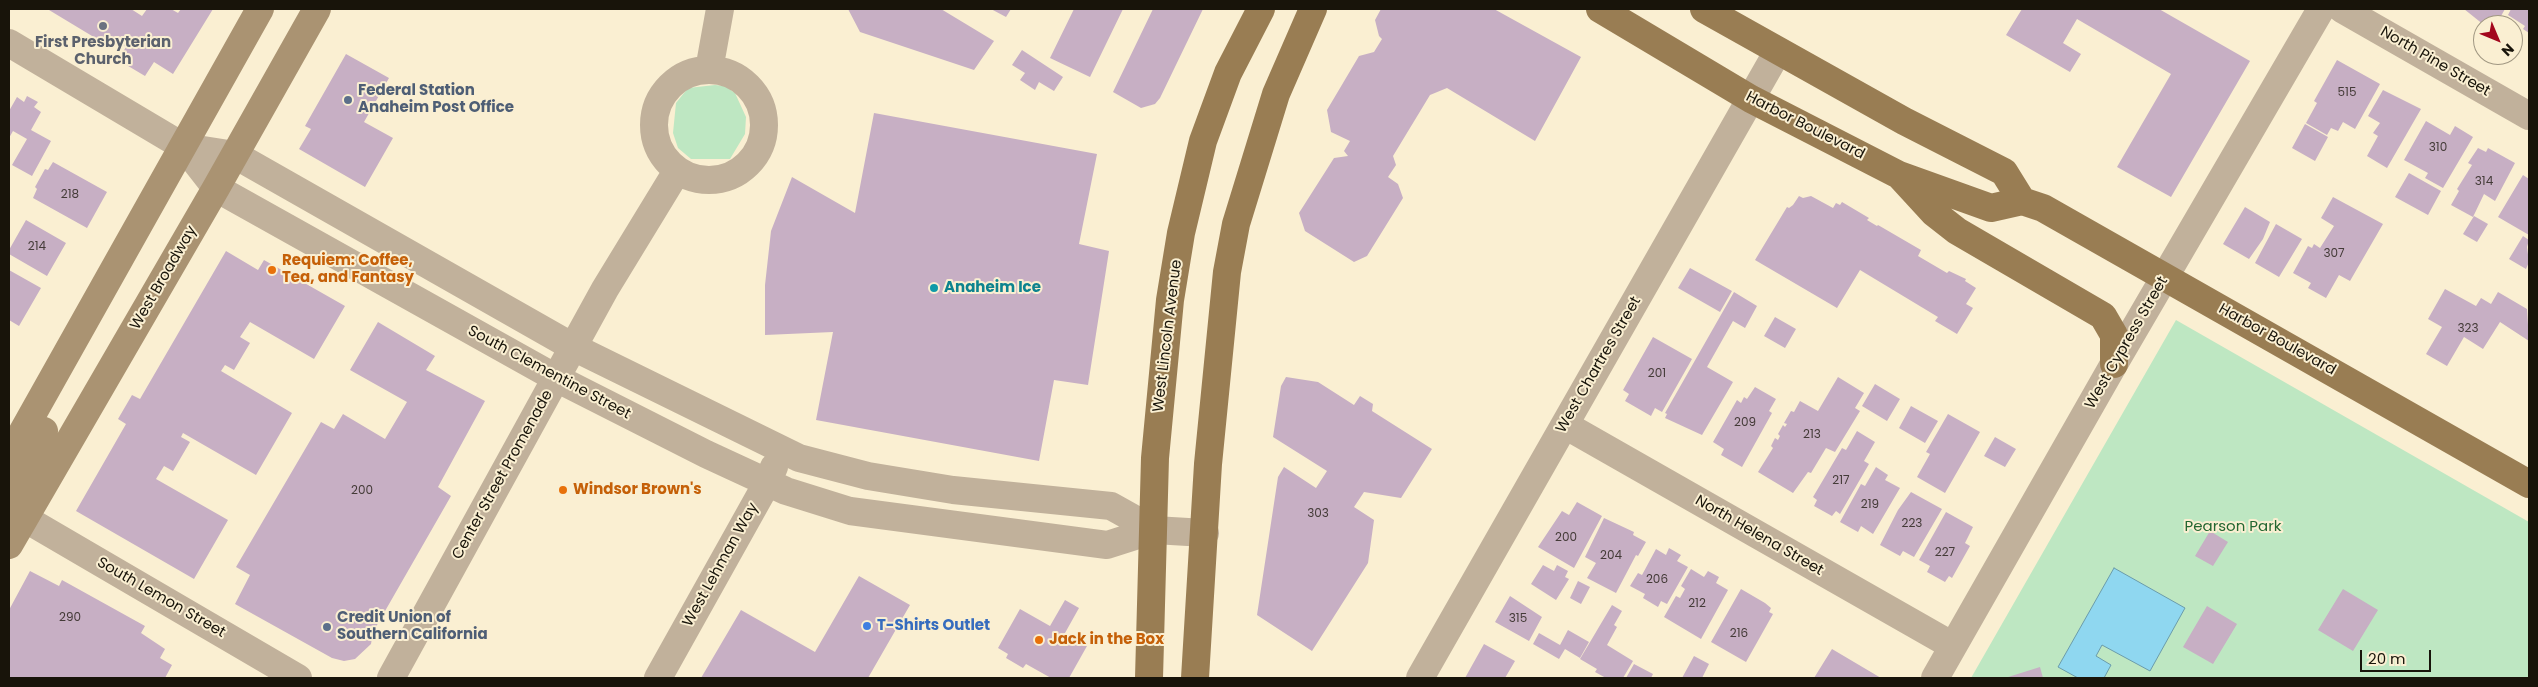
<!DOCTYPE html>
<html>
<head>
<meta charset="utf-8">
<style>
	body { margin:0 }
	#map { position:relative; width:2538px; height:687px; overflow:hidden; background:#faefd2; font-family:Poppins,sans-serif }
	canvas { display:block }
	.frame { position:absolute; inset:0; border:10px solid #18140a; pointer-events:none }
	.north { position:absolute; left:2473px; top:15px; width:50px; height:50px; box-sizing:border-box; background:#faefd2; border:1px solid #a09782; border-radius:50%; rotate:135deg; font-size:14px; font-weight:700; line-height:20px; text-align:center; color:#18140a }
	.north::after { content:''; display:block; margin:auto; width:18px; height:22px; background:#a3071d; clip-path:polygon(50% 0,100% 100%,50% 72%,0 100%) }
	.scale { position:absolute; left:2360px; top:650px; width:71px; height:22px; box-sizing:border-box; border:2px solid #18140a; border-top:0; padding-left:6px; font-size:15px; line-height:18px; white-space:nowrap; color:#18140a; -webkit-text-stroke:4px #faefd2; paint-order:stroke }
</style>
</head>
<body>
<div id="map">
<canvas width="2538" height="687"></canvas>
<div class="frame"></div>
<div class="north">N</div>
<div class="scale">20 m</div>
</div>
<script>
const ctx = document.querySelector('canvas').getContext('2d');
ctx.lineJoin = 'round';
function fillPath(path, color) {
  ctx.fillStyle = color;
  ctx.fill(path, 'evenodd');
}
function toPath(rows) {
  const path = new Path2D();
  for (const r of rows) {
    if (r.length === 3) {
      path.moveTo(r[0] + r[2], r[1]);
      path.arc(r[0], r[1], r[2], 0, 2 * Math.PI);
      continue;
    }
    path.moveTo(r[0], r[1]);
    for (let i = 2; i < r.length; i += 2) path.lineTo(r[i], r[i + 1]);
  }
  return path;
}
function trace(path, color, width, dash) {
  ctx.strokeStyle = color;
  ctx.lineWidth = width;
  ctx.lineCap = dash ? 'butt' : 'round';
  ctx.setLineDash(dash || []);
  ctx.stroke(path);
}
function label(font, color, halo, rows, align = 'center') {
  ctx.font = font + ' Poppins,sans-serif';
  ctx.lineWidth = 4;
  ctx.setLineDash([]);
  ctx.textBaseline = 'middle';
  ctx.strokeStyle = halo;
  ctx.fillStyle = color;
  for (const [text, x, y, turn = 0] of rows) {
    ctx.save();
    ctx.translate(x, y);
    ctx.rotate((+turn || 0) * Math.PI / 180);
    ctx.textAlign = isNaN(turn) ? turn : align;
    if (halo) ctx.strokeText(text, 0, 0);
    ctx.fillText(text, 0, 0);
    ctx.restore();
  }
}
fillPath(toPath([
	[715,85,725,86,735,93,746,117,745,134,730,159,691,159,678,148,673,133,676,103,688,88],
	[2176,320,2529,522,2529,678,1971,678]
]), '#bee7c2');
const water = toPath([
	[2114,568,2185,608,2150,671,2102,645,2096,656,2111,665,2104,678,2078,678,2058,667,2114,568]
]);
fillPath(water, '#8fd7f0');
trace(water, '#6b9cab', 1);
fillPath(toPath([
	[50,9,131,9,142,16,147,9,171,9,178,13,181,9,213,9,173,74,154,62,145,76,118,60,126,47,106,35,102,42,49,10],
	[848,9,941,9,994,41,974,70,860,32],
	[991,9,1011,9,1006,17],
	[1074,9,1123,9,1090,77,1050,58],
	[1153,9,1203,9,1160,98,1155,104,1141,108,1113,92],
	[1381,9,1494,9,1581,57,1535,141,1447,88,1430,95,1393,156,1396,165,1388,177,1398,184,1403,198,1367,256,1354,262,1305,231,1299,213,1334,158,1348,156,1344,151,1350,141,1331,132,1327,110,1359,56,1374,52,1382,39,1379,36,1375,20],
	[2022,9,2159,9,2250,61,2171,197,2117,167,2171,74,2077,19,2063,43,2081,54,2070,72,2006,35],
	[2464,9,2505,9,2496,25,2484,25],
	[2511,9,2529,9,2529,33,2523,29,2525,26,2508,15],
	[1022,50,1063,77,1054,91,1039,82,1035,90,1020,80,1025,73,1012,65],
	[346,54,389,78,364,122,393,138,365,187,299,149,311,129,305,126],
	[2337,60,2380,84,2355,129,2343,122,2338,131,2331,128,2327,135,2306,123,2317,103,2314,101],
	[2383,90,2421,109,2387,168,2367,156,2378,136,2373,133,2380,123,2368,116],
	[27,96,38,102,34,107,41,112,31,130,51,141,32,176,12,165,27,139,13,131,9,138,9,111,17,97,24,102],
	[874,113,1097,154,1079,244,1109,251,1088,385,1054,380,1039,461,816,420,833,332,765,335,765,285,771,231,792,177,855,213],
	[2426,121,2450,135,2455,126,2473,137,2443,188,2425,178,2428,173,2404,160],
	[2305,124,2328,137,2315,161,2292,148],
	[2478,148,2486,152,2488,148,2515,163,2495,201,2484,194,2473,217,2451,205,2459,191,2457,189,2472,165,2468,163],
	[53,162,107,192,87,228,33,198,37,189,35,187,45,169,48,170],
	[2409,173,2441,191,2428,215,2395,197],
	[2523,175,2529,179,2529,235,2498,217],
	[1799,196,1803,198,1811,196,1833,208,1836,203,1840,205,1842,202,1869,218,1867,220,1877,226,1878,225,1921,250,1918,256,1947,273,1949,271,1966,279,1965,281,1976,288,1966,304,1973,308,1957,334,1935,321,1938,317,1860,270,1837,308,1755,260,1787,207,1789,208,1793,205],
	[2333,197,2383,224,2350,281,2339,275,2326,298,2308,288,2311,283,2293,273,2308,246,2312,248,2314,244,2320,248,2334,226,2321,218],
	[2245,207,2270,222,2263,239,2249,259,2223,244],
	[2474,216,2488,224,2477,242,2463,234],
	[26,220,66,243,47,276,9,254,9,250],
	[2276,224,2302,239,2279,277,2255,263],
	[2523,236,2529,240,2527,247,2529,262,2526,269,2509,259],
	[226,251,258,270,264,260,345,306,314,359,250,322,240,337,250,343,234,370,225,365,221,371,292,413,256,475,183,433,181,437,190,442,173,471,164,466,156,479,228,520,194,579,76,511,126,424,118,419,132,395,140,399],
	[1690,268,1732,291,1720,312,1678,288],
	[9,270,41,288,19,326,9,320],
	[2445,289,2476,306,2481,298,2491,304,2498,292,2527,309,2529,341,2500,322,2483,349,2464,337,2447,366,2426,354,2442,327,2428,319],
	[1734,292,1757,306,1745,328,1733,321,1707,367,1733,382,1702,435,1665,418,1667,414,1665,413],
	[1775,317,1796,329,1785,348,1764,336],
	[378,322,435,356,426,370,485,401,438,487,451,496,373,632,371,644,355,659,344,661,332,658,235,604,250,575,236,567,321,422,334,429,343,414,385,439,407,402,350,370],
	[1653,337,1692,359,1662,412,1655,408,1651,416,1625,401,1629,394,1623,390],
	[1286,377,1318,382,1354,405,1360,396,1373,404,1372,411,1432,449,1401,498,1364,492,1354,507,1374,520,1368,563,1312,651,1257,615,1278,477,1284,467,1316,488,1327,471,1273,437,1281,386],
	[1838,377,1864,393,1855,408,1860,411,1835,452,1826,448,1811,473,1808,472,1793,493,1758,472,1773,448,1771,446,1775,438,1778,440,1780,436,1778,434,1783,425,1785,427,1787,424,1784,423,1791,411,1794,412,1800,401,1818,411],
	[1875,384,1900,399,1887,421,1862,406],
	[1755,387,1776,399,1769,411,1772,413,1742,467,1721,455,1724,449,1713,442,1737,400,1741,403,1744,397,1747,399],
	[1911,406,1938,421,1925,443,1899,428],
	[1948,414,1980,432,1945,493,1917,477,1930,454,1926,452],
	[1857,431,1875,442,1864,461,1869,464,1840,514,1836,511,1832,516,1814,506,1817,500,1813,497,1842,448,1846,450],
	[1995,437,2016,449,2005,467,1984,456],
	[1876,467,1888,475,1885,480,1900,488,1873,534,1861,526,1858,532,1840,522,1861,484,1865,486],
	[1911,492,1942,509,1914,557,1903,551,1900,556,1880,545,1898,510],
	[1577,502,1602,516,1574,568,1538,547,1562,511,1569,515],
	[1946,512,1973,527,1965,543,1970,546,1952,578,1949,576,1945,582,1927,572,1930,566,1919,560],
	[1604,518,1634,532,1633,535,1646,542,1638,556,1636,555,1616,593,1587,578,1596,563,1585,557],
	[2210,531,2228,542,2213,566,2195,556],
	[1669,548,1681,555,1677,561,1688,567,1667,604,1661,601,1658,607,1643,598,1645,594,1630,586,1638,573,1642,575,1656,549,1666,555],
	[1543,565,1554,571,1557,565,1568,571,1565,577,1569,579,1556,600,1531,584],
	[1691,569,1704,577,1708,571,1719,577,1716,583,1728,590,1701,639,1664,617,1676,596,1680,598,1685,589,1681,586],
	[30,571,59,586,62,580,145,626,141,633,165,649,160,658,172,665,165,678,9,678,9,610],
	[859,576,910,605,868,678,701,678,741,610,815,652],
	[1578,581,1590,587,1581,604,1570,598],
	[1741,589,1765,603,1771,608,1769,612,1773,614,1746,662,1711,642],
	[2343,589,2378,610,2353,651,2318,630],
	[1510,596,1542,617,1529,641,1495,622],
	[1065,600,1079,608,1065,633,1087,646,1069,678,1051,678,1026,664,1023,668,1006,658,1008,654,998,648,1020,609,1050,626],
	[1612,605,1622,611,1614,625,1617,627,1607,645,1633,661,1623,678,1606,678,1595,672,1597,669,1580,659],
	[2207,606,2237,624,2213,664,2183,647],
	[1568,630,1589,642,1580,658,1565,649,1559,659,1533,644,1539,633,1560,645],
	[1484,644,1515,661,1505,678,1465,678],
	[1832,649,1881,678,1814,678],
	[1694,656,1709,664,1702,678,1682,678],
	[1634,664,1653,674,1651,678,1626,678],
	[2040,667,2043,678,2005,678]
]), '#c7afc4');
trace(toPath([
	[2342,9,2529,116],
	[9,43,184,147,235,155,573,347,799,458,868,476,953,490,1111,506,1154,530],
	[709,70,720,9],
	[709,125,55],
	[184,147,216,188,556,378,706,454,786,491,850,511,1107,545,1154,530,1205,533],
	[1565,425,1953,646],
	[24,518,298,678],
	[391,678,605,289,677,171],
	[658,678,767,483,774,467],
	[1420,678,1778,51],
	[1935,678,2114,364,2321,9]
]), '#c1b19b', 28);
trace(toPath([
	[9,456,260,9],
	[24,518,15,501,18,484,44,431],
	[9,545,216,188,317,9]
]), '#aa9372', 28);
trace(toPath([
	[1600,9,1751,99,1899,175,1991,208,2022,201,2043,208,2529,484],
	[1704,9,1904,121,2004,172,2022,201],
	[1900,176,1934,213,1957,231,2103,316,2114,335,2114,364],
	[1149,678,1155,458,1170,300,1181,233,1203,141,1228,73,1261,9],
	[1195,678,1208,464,1227,272,1236,224,1276,94,1313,9]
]), '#997d53', 28);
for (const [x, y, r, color] of [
	[103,26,5,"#6b7280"],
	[348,100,5,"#5c6f8a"],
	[272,270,5,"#e8710a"],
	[934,288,5,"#0f9aa8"],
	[563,490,5,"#e8710a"],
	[867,626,5,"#3f7fe0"],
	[327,627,5,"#5c6f8a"],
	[1039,640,5,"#e8710a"]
]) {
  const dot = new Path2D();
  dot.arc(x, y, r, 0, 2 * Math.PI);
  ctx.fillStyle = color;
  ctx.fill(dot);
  trace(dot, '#faefd2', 2);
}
label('12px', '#443b38', null, [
	["515",2347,93],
	["310",2438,148],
	["314",2484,182],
	["218",70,195],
	["214",37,247],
	["307",2334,254],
	["323",2468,329],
	["201",1657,374],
	["209",1745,423],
	["213",1812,435],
	["217",1841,481],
	["200",362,491],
	["219",1870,505],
	["303",1318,514],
	["223",1912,524],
	["200",1566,538],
	["227",1945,553],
	["204",1611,556],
	["206",1657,580],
	["212",1697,604],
	["290",70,618],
	["315",1518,619],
	["216",1739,634]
]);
label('bold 15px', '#5b616d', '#faefd2', [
	["First Presbyterian",103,43],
	["Church",103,60]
]);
label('15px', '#18140a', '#faefd2', [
	["North Pine Street",2435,62,30],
	["Harbor Boulevard",1805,126,27],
	["West Broadway",164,278,-60],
	["West Lincoln Avenue",1168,336,-83],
	["Harbor Boulevard",2277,340,29],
	["West Cypress Street",2127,343,-60],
	["West Chartres Street",1599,365,-60],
	["South Clementine Street",549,373,28],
	["Center Street Promenade",503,475,-61],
	["North Helena Street",1759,536,30],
	["West Lehman Way",721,565,-61],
	["South Lemon Street",161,598,30]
]);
label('bold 15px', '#4e5e75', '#faefd2', [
	["Federal Station",358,91],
	["Anaheim Post Office",358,108],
	["Credit Union of",337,618],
	["Southern California",337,635]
], 'left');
label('bold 15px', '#c56008', '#faefd2', [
	["Requiem: Coffee,",282,261],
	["Tea, and Fantasy",282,278],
	["Windsor Brown's",573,490],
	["Jack in the Box",1049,640]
], 'left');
label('bold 15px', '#0d838f', '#faefd2', [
	["Anaheim Ice",944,288]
], 'left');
label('15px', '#226731', '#faefd2', [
	["Pearson Park",2233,527]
]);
label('bold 15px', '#366cbe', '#faefd2', [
	["T-Shirts Outlet",877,626]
], 'left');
</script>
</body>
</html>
